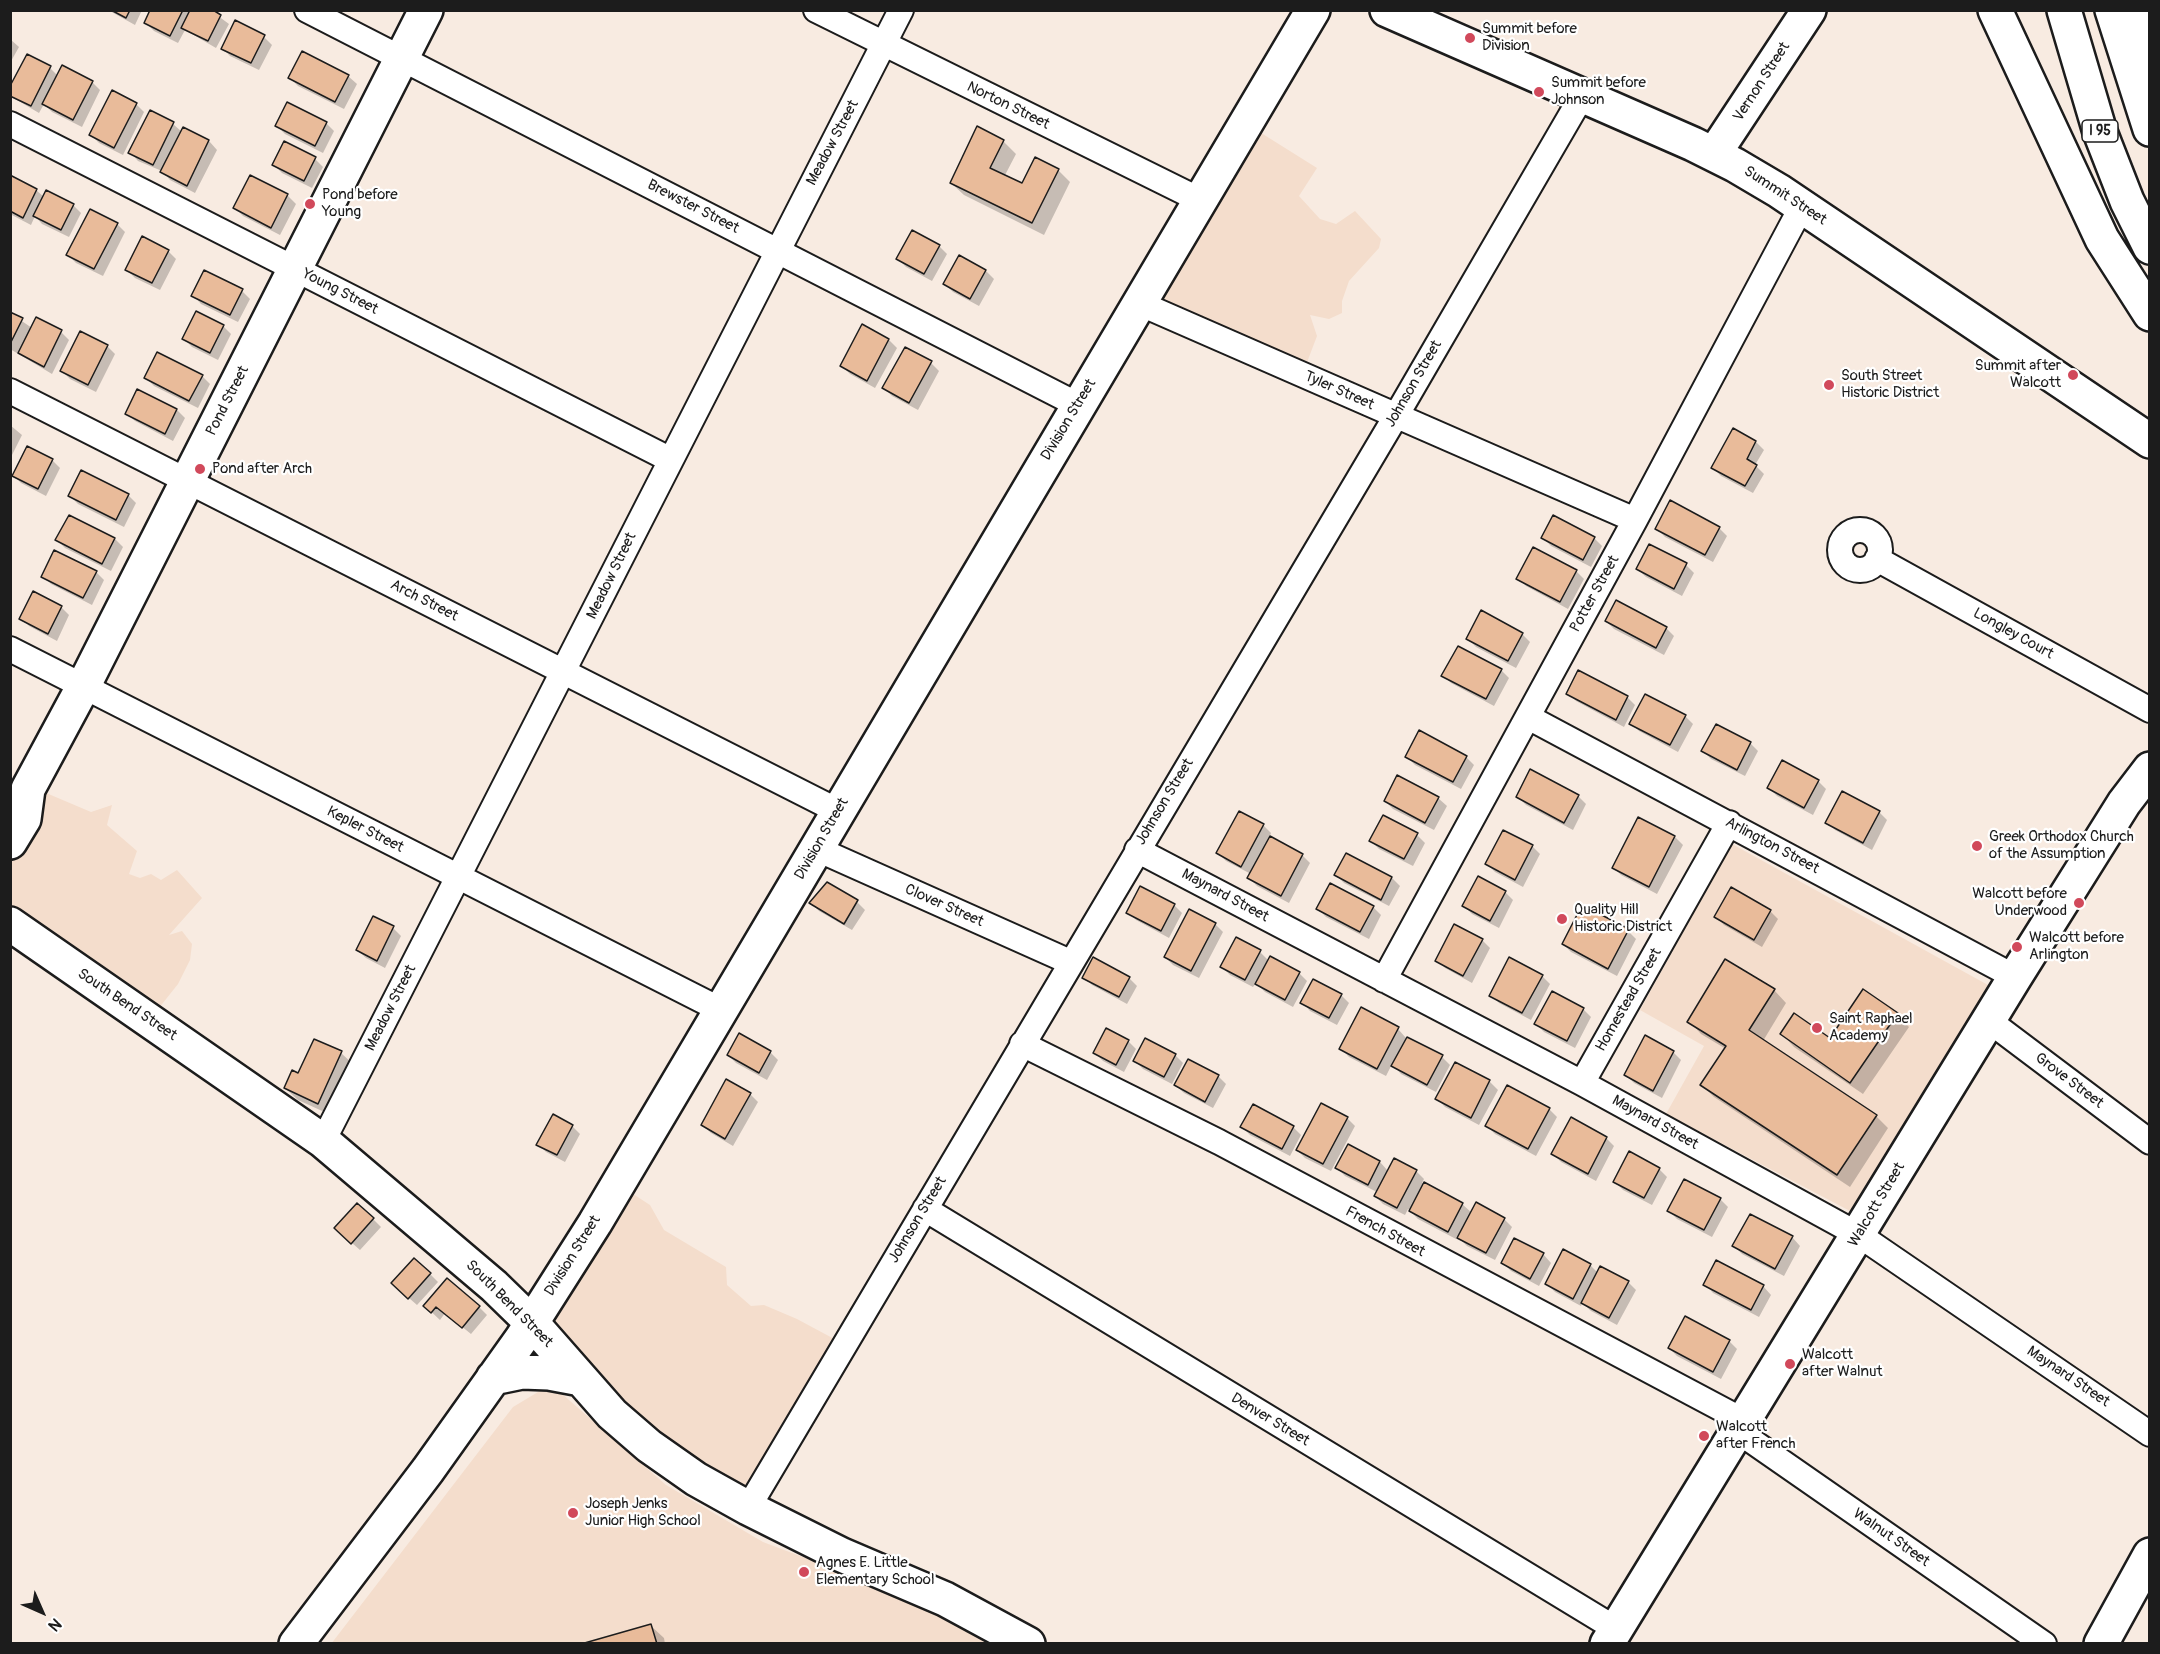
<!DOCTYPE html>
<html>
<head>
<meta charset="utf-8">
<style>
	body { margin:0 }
	#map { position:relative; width:2160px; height:1654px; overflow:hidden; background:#f8ebe1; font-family:Pangolin,sans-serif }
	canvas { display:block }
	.frame { position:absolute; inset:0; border:12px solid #1c1c1c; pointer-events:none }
	.north { position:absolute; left:12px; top:1582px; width:60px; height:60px; -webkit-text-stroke:4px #fff; paint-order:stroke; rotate:135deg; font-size:16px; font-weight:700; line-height:24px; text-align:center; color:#1c1c1c }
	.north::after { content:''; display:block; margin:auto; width:21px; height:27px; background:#1c1c1c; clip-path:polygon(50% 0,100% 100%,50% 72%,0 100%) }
</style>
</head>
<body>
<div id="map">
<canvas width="2160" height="1654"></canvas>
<div class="frame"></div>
<div class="north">N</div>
</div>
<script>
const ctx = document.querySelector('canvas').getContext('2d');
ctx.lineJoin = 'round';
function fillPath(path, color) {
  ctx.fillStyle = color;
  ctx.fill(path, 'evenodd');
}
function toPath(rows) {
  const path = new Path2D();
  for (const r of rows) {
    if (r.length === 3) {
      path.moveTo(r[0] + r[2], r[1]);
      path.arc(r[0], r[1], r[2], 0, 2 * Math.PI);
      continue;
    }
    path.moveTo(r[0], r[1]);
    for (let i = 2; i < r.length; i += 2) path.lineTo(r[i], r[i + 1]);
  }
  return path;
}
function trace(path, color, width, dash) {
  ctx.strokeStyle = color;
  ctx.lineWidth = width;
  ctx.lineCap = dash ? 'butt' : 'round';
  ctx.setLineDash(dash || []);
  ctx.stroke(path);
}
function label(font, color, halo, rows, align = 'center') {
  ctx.font = font + ' Pangolin,sans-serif';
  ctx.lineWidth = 4.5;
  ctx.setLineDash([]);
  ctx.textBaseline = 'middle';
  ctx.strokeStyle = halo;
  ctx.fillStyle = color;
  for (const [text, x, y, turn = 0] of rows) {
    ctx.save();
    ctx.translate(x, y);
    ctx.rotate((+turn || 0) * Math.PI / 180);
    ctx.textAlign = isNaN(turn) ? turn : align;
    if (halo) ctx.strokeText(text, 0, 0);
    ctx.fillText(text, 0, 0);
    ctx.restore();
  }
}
fillPath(toPath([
	[1242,121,1317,168,1299,196,1320,219,1336,224,1355,211,1381,239,1379,248,1349,281,1342,301,1342,313,1329,319,1310,315,1317,336,1301,378,1132,299],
	[10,782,21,789,32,787,91,812,112,805,107,825,137,851,129,874,140,878,151,874,161,880,177,870,202,898,169,935,182,931,192,944,190,960,178,984,151,1018,11,924],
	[1732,844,1988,985,1850,1211,1666,1114,1704,1046,1640,1010],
	[610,1179,650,1205,664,1230,726,1267,727,1285,751,1306,764,1305,797,1319,838,1341,745,1505,523,1318],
	[543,1389,561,1393,666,1485,763,1542,922,1602,998,1644,331,1644,513,1407]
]), '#f4ddcc');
fillPath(toPath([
	[108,10,142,10,135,25],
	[152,10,210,10,229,24,216,48,185,30,178,43,154,31,146,23],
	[264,37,272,45,259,70,230,56,222,48],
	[10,39,19,47,10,63],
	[302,53,348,76,357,84,344,109,298,86,290,78],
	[50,68,58,76,92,82,100,90,82,127,52,112,44,104,39,113,10,96],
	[136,104,144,112,123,155,99,143,91,135],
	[150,112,173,124,182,132,184,129,209,141,217,150,195,193,170,180,162,171,138,161,130,152],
	[326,123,334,131,323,153,285,134,277,126],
	[978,128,1003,141,1016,154,1004,177,1022,185,1058,170,1070,182,1044,235,964,195,951,183],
	[315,159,323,167,312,188,282,173,274,165],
	[10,177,36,190,44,197,73,205,81,213,69,237,42,224,35,216,31,225,10,214],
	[250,177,288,196,296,204,280,235,243,216,235,208],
	[117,224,125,232,103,276,76,263,68,255],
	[939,246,947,254,932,281,906,267,898,259],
	[168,251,176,259,160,290,135,278,127,270],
	[960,257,986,271,994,279,979,306,953,292,945,284],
	[242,291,250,299,238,322,201,304,193,295],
	[10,313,32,328,36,319,61,332,69,340,52,374,10,349],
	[223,326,231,334,218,360,192,347,184,339],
	[863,326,889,340,897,348,875,388,850,374,842,366],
	[107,346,115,354,96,392,70,379,62,371],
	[931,363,939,371,918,410,892,396,884,388],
	[202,376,210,384,198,408,154,386,146,378],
	[138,391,177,410,185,418,173,441,135,421,126,413],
	[10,425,22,435,10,459],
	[1734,430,1756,442,1764,450,1755,465,1764,474,1753,493,1721,476,1713,468],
	[52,460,60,468,46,496,21,483,13,475],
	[128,495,136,503,124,527,78,504,70,496],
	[69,517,115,539,123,547,111,571,65,548,57,540],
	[1719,528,1727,536,1713,562,1665,537,1657,529],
	[1543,538,1594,538,1602,546,1591,567,1551,546],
	[1686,565,1694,573,1682,596,1646,577,1637,569],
	[1576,571,1584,579,1568,609,1526,586,1518,578],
	[96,572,104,580,92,605,51,584,43,576],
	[61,607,69,615,57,641,29,626,21,618],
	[1606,621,1666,628,1674,636,1664,655,1614,629],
	[1522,634,1530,642,1516,668,1476,647,1468,639],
	[1501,670,1509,678,1494,706,1451,683,1443,675],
	[1568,693,1627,697,1635,705,1624,727,1576,701],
	[1685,716,1693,724,1678,752,1639,731,1631,723],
	[1750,743,1758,751,1745,776,1711,759,1703,751],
	[1407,757,1466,757,1474,765,1461,789,1415,765],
	[1398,777,1438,798,1447,806,1434,830,1393,809,1385,801],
	[1818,781,1826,789,1813,815,1777,796,1769,788],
	[1578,796,1586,804,1573,830,1526,805,1518,797],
	[1879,812,1887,820,1872,850,1835,830,1827,822],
	[1639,819,1675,837,1683,845,1657,894,1621,875,1613,867],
	[1263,825,1271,833,1269,838,1302,855,1310,863,1289,903,1257,886,1249,878,1251,874,1226,861,1218,853],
	[1417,835,1425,843,1413,866,1379,849,1371,841],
	[1532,846,1540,854,1523,887,1495,872,1487,864],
	[1346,855,1392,878,1400,886,1389,906,1344,883,1336,875],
	[1505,892,1513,900,1499,928,1472,914,1464,906],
	[817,893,857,902,865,910,852,930,819,911,811,903],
	[1174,905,1182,913,1169,938,1136,920,1128,912],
	[1373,907,1381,915,1369,939,1326,917,1318,909],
	[1583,907,1628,931,1636,939,1617,976,1571,952,1563,944],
	[1770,911,1778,919,1762,947,1724,925,1716,917],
	[1215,924,1223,932,1199,978,1173,965,1165,957],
	[393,928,401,936,385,968,366,958,357,950],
	[1482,940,1490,948,1472,983,1445,968,1437,960],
	[1260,952,1269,961,1299,973,1307,981,1293,1007,1265,992,1256,983,1253,987,1230,975,1222,967],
	[1542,976,1550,984,1531,1020,1499,1003,1491,995],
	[1084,977,1129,978,1137,986,1127,1004,1092,985],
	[1774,990,1786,1003,1763,1041,1876,1116,1888,1128,1850,1187,1714,1097,1702,1085,1726,1049,1701,1034,1689,1021],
	[1341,995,1349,1003,1337,1025,1310,1011,1302,1002],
	[1362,1009,1398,1029,1406,1038,1442,1057,1450,1065,1436,1092,1401,1074,1392,1064,1386,1076,1349,1057,1341,1049],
	[1583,1009,1591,1017,1575,1048,1544,1032,1536,1024],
	[1897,1015,1909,1027,1863,1094,1794,1047,1782,1034,1830,1040],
	[1128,1041,1136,1049,1124,1072,1103,1061,1095,1053],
	[770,1052,778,1060,767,1080,736,1063,728,1055],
	[1673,1052,1681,1060,1662,1098,1634,1083,1626,1075],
	[341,1053,354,1065,331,1115,298,1100,285,1088,299,1075],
	[1175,1055,1183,1063,1172,1084,1143,1069,1135,1061],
	[1456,1064,1490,1082,1498,1090,1479,1125,1445,1107,1437,1099],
	[1218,1076,1226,1084,1213,1108,1184,1093,1175,1085],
	[750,1094,758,1102,733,1146,711,1133,702,1125],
	[1549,1109,1557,1117,1536,1156,1495,1134,1487,1126],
	[1347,1118,1355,1126,1331,1171,1305,1158,1297,1150],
	[572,1126,580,1134,565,1162,546,1152,538,1144],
	[1242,1127,1293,1127,1301,1135,1290,1156,1250,1135],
	[1606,1138,1614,1146,1596,1181,1561,1162,1553,1154],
	[1349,1146,1380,1162,1388,1171,1416,1171,1424,1179,1422,1183,1462,1204,1472,1213,1504,1219,1512,1227,1495,1260,1467,1246,1457,1236,1456,1239,1418,1219,1408,1209,1405,1215,1383,1204,1375,1196,1377,1192,1345,1176,1337,1168],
	[1659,1169,1667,1177,1652,1205,1623,1190,1615,1182],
	[1720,1199,1728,1207,1712,1237,1677,1219,1669,1211],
	[373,1219,381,1227,360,1250,344,1236],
	[1792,1237,1800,1246,1784,1276,1742,1254,1734,1246],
	[1543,1254,1551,1263,1539,1286,1511,1271,1503,1263],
	[1590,1265,1598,1273,1628,1282,1636,1290,1617,1325,1591,1311,1582,1303,1581,1306,1555,1292,1547,1284],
	[430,1274,438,1282,417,1305,401,1291],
	[1705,1284,1763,1286,1771,1295,1759,1317,1713,1293],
	[425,1306,479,1307,487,1315,471,1334,445,1313,440,1320],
	[1729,1341,1737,1349,1721,1379,1677,1356,1669,1348],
	[651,1626,664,1638,665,1644,587,1644]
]), '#0003');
const building = toPath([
	[111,10,130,10,126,18,111,10],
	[150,10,183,10,170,36,144,23,150,10],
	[190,10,213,10,221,15,208,41,181,28,190,10],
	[235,20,265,35,251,63,221,49,235,20],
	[302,51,349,75,335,102,288,78,302,51],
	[27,54,51,66,31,106,10,96,10,86,27,54],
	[62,65,93,81,73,120,42,104,62,65],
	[112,90,137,103,114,148,89,135,112,90],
	[287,102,327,122,315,146,275,126,287,102],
	[150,110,174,122,153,165,128,153,150,110],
	[977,126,1004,140,990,168,1022,183,1035,157,1059,169,1032,223,950,183,977,126],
	[183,127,209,140,187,186,160,172,183,127],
	[284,141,316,157,304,181,272,165,284,141],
	[10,175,37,189,23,218,10,211,10,175],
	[250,175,288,194,271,228,233,208,250,175],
	[46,190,74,204,61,230,33,216,46,190],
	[90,209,118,223,94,269,66,255,90,209],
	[912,230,940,245,924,274,896,259,912,230],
	[142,236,169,250,152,283,125,270,142,236],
	[959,255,986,270,970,299,943,284,959,255],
	[204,270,243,289,230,315,191,296,204,270],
	[196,311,224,325,210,353,182,339,196,311],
	[10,312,23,318,10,344,10,312],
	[36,317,62,330,44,367,18,353,36,317],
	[862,324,889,339,867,381,840,366,862,324],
	[80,331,108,345,88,385,60,371,80,331],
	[905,347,932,361,909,403,882,388,905,347],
	[157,352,203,375,189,401,144,378,157,352],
	[137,389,177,409,165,434,125,414,137,389],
	[1733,428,1756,441,1747,459,1757,465,1745,486,1711,468,1733,428],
	[27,446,53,459,38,489,12,476,27,446],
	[81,470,129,494,116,520,68,496,81,470],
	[1670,500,1720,527,1705,555,1655,529,1670,500],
	[69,515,115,538,102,564,55,540,69,515],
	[1553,515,1595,537,1583,560,1541,538,1553,515],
	[1649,544,1687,563,1674,589,1636,569,1649,544],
	[1533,547,1577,570,1560,602,1516,579,1533,547],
	[54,550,97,571,83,598,41,577,54,550],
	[33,591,62,606,48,634,19,619,33,591],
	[1616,600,1667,627,1656,648,1605,621,1616,600],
	[1481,610,1523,633,1508,661,1466,639,1481,610],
	[1458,646,1502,669,1486,699,1441,676,1458,646],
	[1578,670,1628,696,1616,720,1566,694,1578,670],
	[1645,694,1686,715,1670,745,1629,724,1645,694],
	[1716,724,1751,742,1737,770,1701,751,1716,724],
	[1419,730,1467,756,1453,782,1405,757,1419,730],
	[1782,760,1819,780,1804,808,1767,788,1782,760],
	[1530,769,1579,795,1564,823,1516,797,1530,769],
	[1397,775,1439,797,1425,823,1384,801,1397,775],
	[1842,791,1880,811,1863,843,1825,823,1842,791],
	[1239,811,1264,824,1241,867,1216,853,1239,811],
	[1383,815,1418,833,1404,859,1369,841,1383,815],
	[1638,817,1675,836,1649,887,1612,868,1638,817],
	[1503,830,1533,845,1515,880,1485,864,1503,830],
	[1270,836,1303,854,1281,896,1247,878,1270,836],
	[1346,853,1392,877,1381,900,1334,875,1346,853],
	[1478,876,1506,891,1490,921,1462,906,1478,876],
	[827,882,858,900,844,924,809,903,827,882],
	[1330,883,1374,906,1360,932,1316,909,1330,883],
	[1140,886,1175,904,1161,931,1126,913,1140,886],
	[1731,887,1771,910,1754,940,1714,917,1731,887],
	[1582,905,1629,929,1608,969,1562,944,1582,905],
	[1189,909,1216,923,1191,971,1164,957,1189,909],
	[373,916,394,926,377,961,356,950,373,916],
	[1454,924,1483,939,1463,976,1435,961,1454,924],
	[1236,937,1261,950,1245,980,1220,967,1236,937],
	[1270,956,1300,972,1285,1000,1255,984,1270,956],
	[1093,957,1130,977,1119,997,1082,978,1093,957],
	[1509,957,1543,975,1522,1013,1489,996,1509,957],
	[1725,959,1775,989,1749,1030,1877,1115,1837,1175,1700,1085,1726,1046,1687,1022,1725,959],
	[1313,979,1342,994,1329,1018,1300,1003,1313,979],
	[1863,989,1898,1013,1850,1083,1780,1034,1794,1013,1830,1038,1863,989],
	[1552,991,1584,1008,1567,1041,1534,1024,1552,991],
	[1361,1007,1399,1027,1377,1069,1339,1049,1361,1007],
	[1106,1028,1129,1040,1116,1065,1093,1053,1106,1028],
	[739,1033,771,1051,759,1073,727,1055,739,1033],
	[1645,1035,1674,1051,1653,1091,1624,1075,1645,1035],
	[1407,1037,1443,1055,1427,1085,1391,1066,1407,1037],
	[1145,1038,1176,1054,1164,1077,1133,1061,1145,1038],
	[314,1039,342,1051,318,1104,284,1088,292,1070,298,1073,314,1039],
	[1188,1059,1219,1075,1205,1102,1174,1085,1188,1059],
	[1455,1062,1490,1080,1471,1118,1435,1099,1455,1062],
	[726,1079,751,1093,725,1139,701,1125,726,1079],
	[1507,1085,1550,1108,1528,1149,1485,1126,1507,1085],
	[1321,1103,1348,1117,1323,1164,1296,1150,1321,1103],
	[1253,1104,1294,1126,1282,1149,1240,1127,1253,1104],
	[553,1114,573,1125,557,1155,536,1145,553,1114],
	[1571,1117,1607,1137,1588,1174,1551,1154,1571,1117],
	[1348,1144,1380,1161,1368,1185,1335,1168,1348,1144],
	[1629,1151,1660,1168,1644,1198,1613,1182,1629,1151],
	[1394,1158,1417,1170,1397,1208,1374,1196,1394,1158],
	[1684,1179,1721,1198,1704,1230,1667,1211,1684,1179],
	[1424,1182,1463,1203,1448,1232,1409,1211,1424,1182],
	[1476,1202,1505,1218,1486,1253,1457,1238,1476,1202],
	[357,1203,374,1218,351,1244,334,1228,357,1203],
	[1750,1214,1793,1236,1775,1269,1732,1246,1750,1214],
	[1514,1238,1544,1253,1530,1279,1501,1263,1514,1238],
	[1563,1249,1591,1264,1573,1299,1545,1284,1563,1249],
	[414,1258,431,1273,408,1299,391,1283,414,1258],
	[1716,1260,1764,1285,1751,1310,1703,1285,1716,1260],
	[1600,1266,1629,1281,1609,1318,1581,1303,1600,1266],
	[447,1278,480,1306,462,1328,436,1307,431,1313,423,1306,447,1278],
	[1685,1316,1730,1340,1713,1372,1668,1348,1685,1316],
	[651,1624,657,1644,581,1644,651,1624]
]);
fillPath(building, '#e9bb9a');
trace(building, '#1c1c1c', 1.5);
const street = toPath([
	[307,10,1078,405],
	[816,10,1200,200],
	[10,124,669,459],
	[1141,304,1635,520],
	[10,391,838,811],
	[1860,550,20],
	[1877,559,2150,710],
	[10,649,719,1009],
	[1528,717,2015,977],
	[817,849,1070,962],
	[1137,850,1582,1083,1859,1235,2150,1434],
	[1384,980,1635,520,1802,206],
	[1988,1020,2150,1142],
	[1022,1044,1219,1142,1731,1414,1749,1439,2044,1644],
	[1582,1083,1729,823],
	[323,1141,901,10],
	[925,1209,1616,1629],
	[748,1508,1396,416,1582,96]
]);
const secondary = toPath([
	[1387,10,1693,144,1735,165,1779,191,2150,441],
	[1714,154,1809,10],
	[10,842,24,819,28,789,84,685,426,10],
	[10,924,323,1141,494,1286,532,1323,612,1414,649,1446,696,1479,748,1508,842,1555,945,1599,1028,1644],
	[493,1378,522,1372,549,1373,581,1379],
	[296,1644,428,1470,522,1338,595,1223,1313,10],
	[1607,1644,2015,977,2124,803,2150,769],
	[2101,1644,2150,1555]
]);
const highway = toPath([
	[1995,10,2102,239,2150,314],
	[2064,10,2100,132,2127,201,2150,247],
	[2112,10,2150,129],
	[2131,10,2150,52]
]);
trace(street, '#1c1c1c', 28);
trace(secondary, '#1c1c1c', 38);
trace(highway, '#1c1c1c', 38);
trace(street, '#fff', 24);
trace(secondary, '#fff', 33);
trace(highway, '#fff', 33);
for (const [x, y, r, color] of [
	[1470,38,6,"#d1495b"],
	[1539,92,6,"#d1495b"],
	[310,204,6,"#d1495b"],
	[2073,375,6,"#d1495b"],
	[1829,385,6,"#d1495b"],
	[200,469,6,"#d1495b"],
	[1977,846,6,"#d1495b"],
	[2079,903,6,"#d1495b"],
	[1562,919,6,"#d1495b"],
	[2017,947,6,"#d1495b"],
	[1817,1028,6,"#d1495b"],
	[1790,1364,6,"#d1495b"],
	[1704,1436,6,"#d1495b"],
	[573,1513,6,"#d1495b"],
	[804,1572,6,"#d1495b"]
]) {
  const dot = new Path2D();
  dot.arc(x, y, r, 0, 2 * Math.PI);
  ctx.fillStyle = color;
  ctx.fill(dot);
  trace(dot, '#fff', 2);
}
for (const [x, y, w] of [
	[2100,131,36]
]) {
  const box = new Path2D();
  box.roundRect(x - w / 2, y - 11, w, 22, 4.5);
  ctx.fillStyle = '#fff';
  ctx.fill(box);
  trace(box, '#1c1c1c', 1.5);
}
label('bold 14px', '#1c1c1c', null, [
	["I 95",2100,131]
]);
label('15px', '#1c1c1c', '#fff', [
	["Summit before",1482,29],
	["Division",1482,46],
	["Summit before",1551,83],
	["Johnson",1551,100],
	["Pond before",322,195],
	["Young",322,212],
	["Summit after",2061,366,"right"],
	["Walcott",2061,383,"right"],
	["South Street",1841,376],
	["Historic District",1841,393],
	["Pond after Arch",212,469],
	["Greek Orthodox Church",1989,837],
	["of the Assumption",1989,854],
	["Walcott before",2067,894,"right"],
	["Underwood",2067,911,"right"],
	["Quality Hill",1574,910],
	["Historic District",1574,927],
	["Walcott before",2029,938],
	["Arlington",2029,955],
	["Saint Raphael",1829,1019],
	["Academy",1829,1036],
	["Walcott",1802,1355],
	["after Walnut",1802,1372],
	["Walcott",1716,1427],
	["after French",1716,1444],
	["Joseph Jenks",585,1504],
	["Junior High School",585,1521],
	["Agnes E. Little",816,1563],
	["Elementary School",816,1580]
], 'left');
label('15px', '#1c1c1c', '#fff', [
	["Vernon Street",1762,82,-57],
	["Norton Street",1008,106,26],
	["Meadow Street",833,143,-62],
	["Summit Street",1785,196,33],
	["Brewster Street",693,207,27],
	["Young Street",340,292,27],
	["Johnson Street",1414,384,-60],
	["Tyler Street",1339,391,24],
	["Pond Street",228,401,-63],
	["Division Street",1069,420,-59],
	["Meadow Street",612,576,-64],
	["Potter Street",1595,594,-61],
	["Arch Street",424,601,27],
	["Longley Court",2013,634,29],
	["Johnson Street",1165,802,-59],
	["Kepler Street",365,830,27],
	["Division Street",822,839,-60],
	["Arlington Street",1772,846,28],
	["Maynard Street",1225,896,28],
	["Clover Street",944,906,24],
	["Homestead Street",1629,1000,-60],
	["South Bend Street",127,1005,34],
	["Meadow Street",391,1008,-63],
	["Grove Street",2069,1081,37],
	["Maynard Street",1655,1123,29],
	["Walcott Street",1877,1205,-59],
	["Johnson Street",918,1220,-59],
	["French Street",1385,1232,29],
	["Division Street",573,1256,-58],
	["South Bend Street",509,1304,45],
	["Maynard Street",2068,1377,34],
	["Denver Street",1270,1420,31],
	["Walnut Street",1891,1538,35]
]);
</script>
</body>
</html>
